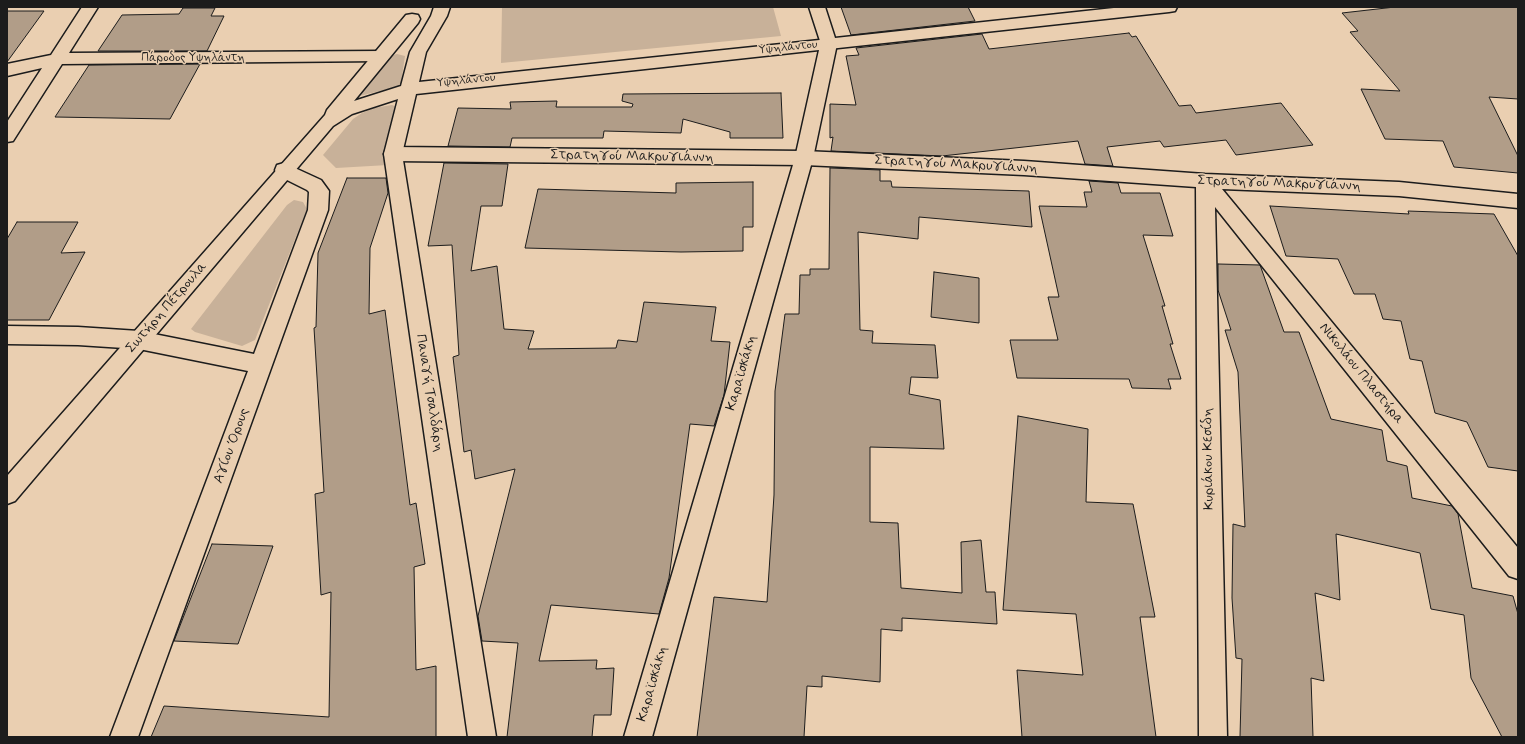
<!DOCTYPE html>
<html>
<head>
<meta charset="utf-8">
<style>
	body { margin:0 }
	#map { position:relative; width:1525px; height:744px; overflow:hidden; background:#eacfb1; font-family:Mynerve,sans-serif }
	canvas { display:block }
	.frame { position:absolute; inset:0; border:8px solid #1c1c1c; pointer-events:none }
</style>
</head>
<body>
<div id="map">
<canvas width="1525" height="744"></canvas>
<div class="frame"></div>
</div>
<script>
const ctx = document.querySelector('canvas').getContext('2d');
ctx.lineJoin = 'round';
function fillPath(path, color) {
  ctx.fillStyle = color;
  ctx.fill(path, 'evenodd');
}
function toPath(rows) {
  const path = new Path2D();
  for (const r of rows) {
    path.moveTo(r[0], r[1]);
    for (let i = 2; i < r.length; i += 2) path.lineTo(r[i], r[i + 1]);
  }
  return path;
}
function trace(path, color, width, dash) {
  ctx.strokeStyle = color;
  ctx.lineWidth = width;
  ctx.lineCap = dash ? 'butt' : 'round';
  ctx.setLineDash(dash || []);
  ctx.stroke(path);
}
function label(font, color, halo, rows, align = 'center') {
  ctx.font = font + ' Mynerve,sans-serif';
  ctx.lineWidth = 3;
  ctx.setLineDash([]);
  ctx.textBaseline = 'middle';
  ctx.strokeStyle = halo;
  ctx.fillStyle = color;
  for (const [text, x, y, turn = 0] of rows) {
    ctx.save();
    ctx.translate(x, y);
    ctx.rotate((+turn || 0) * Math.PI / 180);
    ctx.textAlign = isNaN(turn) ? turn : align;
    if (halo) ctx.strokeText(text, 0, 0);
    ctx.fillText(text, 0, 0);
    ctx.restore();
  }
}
fillPath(toPath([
	[502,7,773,7,781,36,501,63],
	[397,54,405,56,401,83,398,86,384,90,355,97,390,56],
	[392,105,397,107,388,165,336,168,323,155,353,119,362,113,374,108],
	[294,200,303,202,307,209,255,340,242,346,195,332,191,329,287,205]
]), '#c8b199');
const building = toPath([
	[841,7,968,7,975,21,851,35,841,7],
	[1395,7,1518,7,1518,99,1489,97,1518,156,1518,173,1454,167,1443,141,1385,139,1361,89,1400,91,1350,32,1358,31,1342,13,1395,7],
	[183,8,215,8,211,16,224,16,207,51,98,51,122,15,179,14,183,8],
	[7,11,44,11,7,62,7,11],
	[1129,33,1132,37,1136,36,1179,106,1191,105,1196,113,1281,103,1313,145,1236,155,1226,140,1164,147,1160,141,1107,147,1113,166,1085,164,1078,141,942,156,831,151,833,137,830,138,830,104,856,105,846,56,859,55,856,48,982,34,989,49,1129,33],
	[200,64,170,119,55,117,89,65,200,64],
	[781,93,783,138,730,138,730,132,683,119,681,133,604,131,603,138,512,138,510,147,448,146,458,108,511,109,510,102,557,101,556,107,632,107,633,104,622,101,623,94,781,93],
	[444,163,508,164,502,206,481,206,471,271,497,266,504,329,534,331,528,349,616,348,618,340,637,342,644,302,716,307,711,341,730,342,724,395,714,426,690,424,669,578,659,614,551,605,539,661,597,660,596,669,614,668,611,715,594,715,592,737,507,737,518,643,482,641,478,616,515,469,475,479,471,450,464,452,453,357,459,355,452,245,428,246,444,163],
	[830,168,880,170,880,181,891,181,892,187,1029,191,1032,227,919,217,918,239,858,232,860,330,873,331,872,343,935,345,938,378,911,377,909,394,940,400,944,449,870,447,870,522,898,523,901,588,962,593,961,542,981,540,986,592,995,592,997,624,902,618,902,631,881,629,880,682,822,676,822,687,807,686,804,737,697,737,714,597,767,602,774,495,775,391,785,314,799,314,800,275,810,275,810,269,829,269,830,168],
	[347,178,386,178,388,193,370,248,369,314,385,310,410,505,416,503,425,564,414,567,416,670,436,666,436,737,151,737,164,706,329,717,331,592,321,595,315,494,324,492,314,328,316,327,318,253,347,178],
	[1089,181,1118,183,1121,193,1160,193,1173,236,1143,235,1165,306,1162,306,1173,344,1170,344,1181,379,1168,379,1171,389,1132,388,1129,379,1017,378,1010,340,1058,340,1048,297,1059,297,1039,206,1087,207,1084,192,1092,192,1089,181],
	[753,182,753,227,743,227,743,251,681,252,525,248,538,189,676,193,676,183,753,182],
	[1270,206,1409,214,1408,211,1494,214,1518,256,1518,471,1488,467,1467,422,1435,413,1422,361,1410,359,1401,321,1383,319,1375,294,1354,294,1338,259,1286,256,1270,206],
	[17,222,78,222,61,253,85,252,49,320,7,320,7,239,17,222],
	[1218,264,1260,265,1284,332,1299,332,1331,419,1382,430,1387,461,1407,466,1412,498,1452,506,1458,514,1472,588,1513,596,1518,614,1518,737,1502,737,1471,678,1464,615,1431,609,1420,553,1336,534,1340,600,1315,593,1324,681,1311,678,1313,737,1240,737,1242,659,1236,658,1232,598,1233,524,1245,527,1238,372,1225,330,1231,330,1218,290,1218,264],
	[934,272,979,278,979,323,931,317,934,272],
	[1018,416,1088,429,1086,502,1133,504,1155,617,1140,617,1156,737,1022,737,1017,670,1083,675,1076,614,1003,610,1018,416],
	[212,544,273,546,238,644,174,641,212,544]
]);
fillPath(building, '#b19d88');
trace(building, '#1c1c1c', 1);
const minor = toPath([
	[82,7,98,7,69,53,381,51,387,52,389,56,387,60,381,61,62,64,13,141,7,142,7,122,42,68,7,76,7,64,51,55,82,7],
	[809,7,825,7,835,38,1123,7,1177,7,1175,11,1169,12,829,49,823,48,821,44,809,7],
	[393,147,804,151,1024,161,1205,174,1399,182,1518,194,1518,208,1399,196,1222,189,1518,548,1518,579,1509,576,1215,207,1227,737,1199,737,1196,187,1024,175,804,165,393,161,386,159,384,154,386,149,393,147],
	[284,163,321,180,329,191,328,210,138,737,110,737,248,371,139,349,78,345,7,344,7,326,78,327,139,331,254,354,308,210,309,192,307,190,277,175,275,170,277,165,284,163]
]);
const tertiary = toPath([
	[434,7,450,7,447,16,426,52,419,82,829,39,835,40,837,44,813,158,652,737,624,737,795,158,819,50,416,94,402,154,496,737,468,737,384,154,398,99,352,114,333,126,15,501,7,504,7,476,325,115,327,110,406,15,412,14,418,15,420,19,418,23,354,101,401,86,410,52,431,16,434,7]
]);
trace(minor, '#1c1c1c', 3);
trace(tertiary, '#1c1c1c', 3);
fillPath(minor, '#eacfb1');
fillPath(tertiary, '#eacfb1');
label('12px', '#1c1c1c', '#eacfb1', [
	["Υψηλάντου",788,48,-6],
	["Πάροδος Υψηλάντη",193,58],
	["Υψηλάντου",466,81,-6]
]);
label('14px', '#1c1c1c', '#eacfb1', [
	["Στρατηγού Μακρυγιάννη",632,157,1],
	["Στρατηγού Μακρυγιάννη",956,165,3],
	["Στρατηγού Μακρυγιάννη",1279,184,2],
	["Σωτήρη Πέτρουλα",167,308,-49],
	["Καραϊσκάκη",742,373,-74],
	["Νικολάου Πλαστήρα",1361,374,51],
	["Παναγή Τσαλδάρη",429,393,81],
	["Αγίου Όρους",232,446,-70],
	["Κυριάκου Κεσίδη",1209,459,-91],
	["Καραϊσκάκη",653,684,-74]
]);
</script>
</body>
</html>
